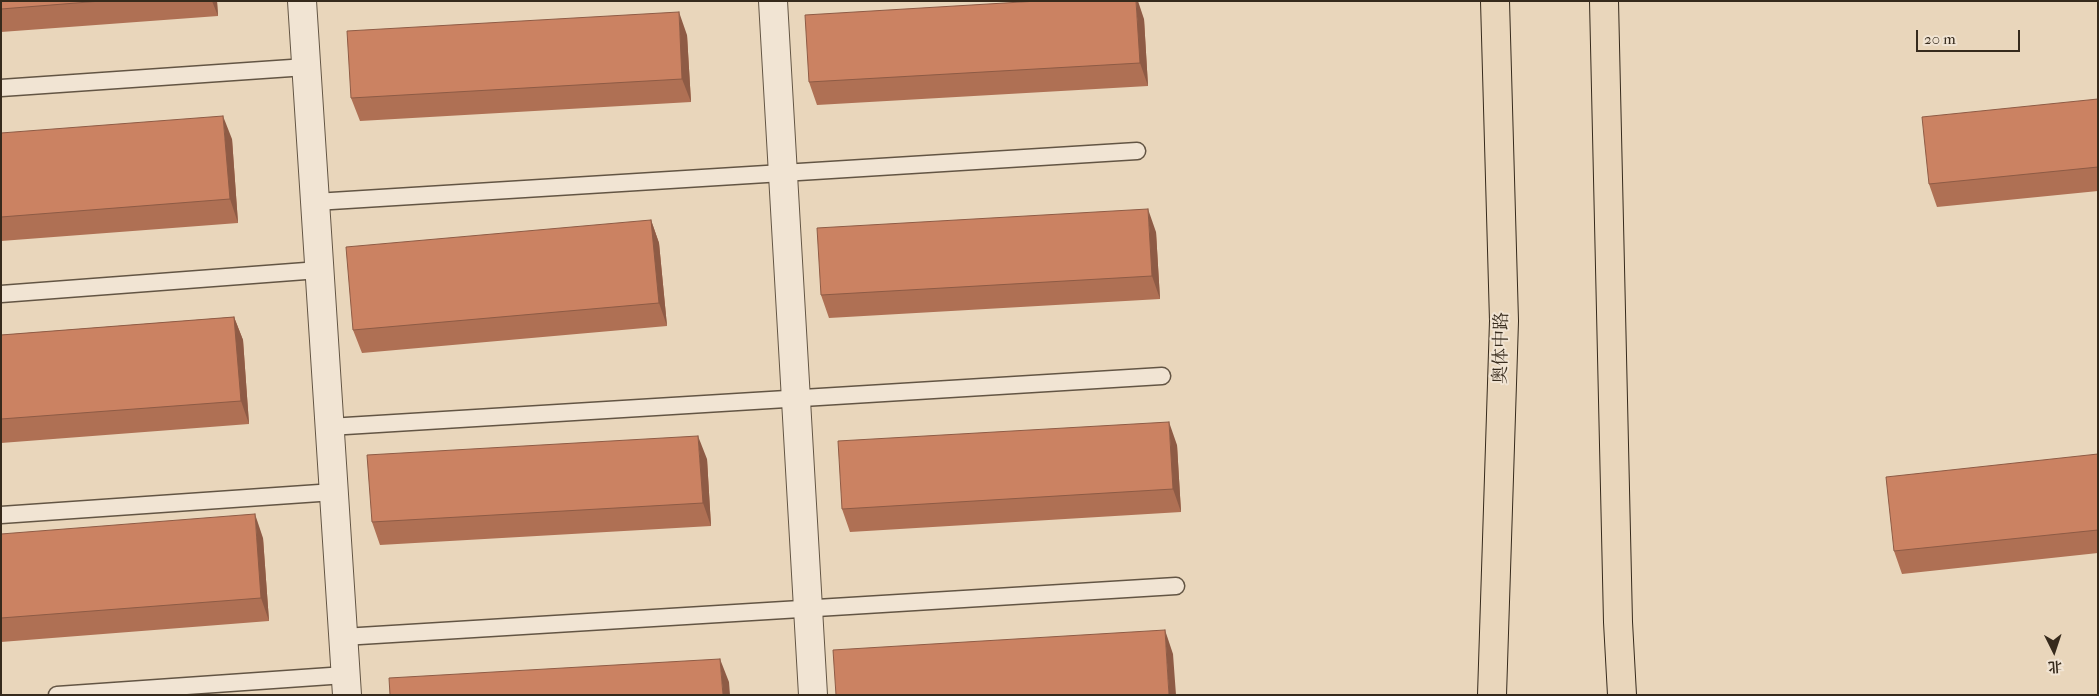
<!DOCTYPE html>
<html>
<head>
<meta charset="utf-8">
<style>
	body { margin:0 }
	#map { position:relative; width:2099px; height:696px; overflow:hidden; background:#e9d6bb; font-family:"IM FELL French Canon","Noto Serif SC",serif }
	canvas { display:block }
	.frame { position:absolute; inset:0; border:2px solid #362a1c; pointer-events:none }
	.north { position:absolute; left:2029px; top:626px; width:50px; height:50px; -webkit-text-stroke:4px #f1e4d3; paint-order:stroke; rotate:176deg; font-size:14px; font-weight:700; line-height:20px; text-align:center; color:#362a1c }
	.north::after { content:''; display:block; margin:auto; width:18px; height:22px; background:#362a1c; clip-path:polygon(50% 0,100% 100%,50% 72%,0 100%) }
	.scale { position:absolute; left:1916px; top:30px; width:104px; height:22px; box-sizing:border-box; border:2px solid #362a1c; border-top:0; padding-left:6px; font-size:15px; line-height:18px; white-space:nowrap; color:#362a1c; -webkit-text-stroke:4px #f1e4d3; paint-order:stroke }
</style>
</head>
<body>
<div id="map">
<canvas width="2099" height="696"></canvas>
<div class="frame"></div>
<div class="north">北</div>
<div class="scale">20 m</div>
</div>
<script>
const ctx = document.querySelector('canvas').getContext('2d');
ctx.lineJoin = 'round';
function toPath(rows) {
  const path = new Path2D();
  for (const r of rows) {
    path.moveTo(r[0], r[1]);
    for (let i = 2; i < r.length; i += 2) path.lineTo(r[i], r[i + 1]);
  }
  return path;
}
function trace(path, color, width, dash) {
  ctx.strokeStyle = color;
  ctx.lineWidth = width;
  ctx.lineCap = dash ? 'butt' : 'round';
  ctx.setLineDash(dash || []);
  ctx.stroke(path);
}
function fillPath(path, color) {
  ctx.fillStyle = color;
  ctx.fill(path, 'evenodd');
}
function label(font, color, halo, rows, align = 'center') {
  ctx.font = font + ' "IM FELL French Canon","Noto Serif SC",serif';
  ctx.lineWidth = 4;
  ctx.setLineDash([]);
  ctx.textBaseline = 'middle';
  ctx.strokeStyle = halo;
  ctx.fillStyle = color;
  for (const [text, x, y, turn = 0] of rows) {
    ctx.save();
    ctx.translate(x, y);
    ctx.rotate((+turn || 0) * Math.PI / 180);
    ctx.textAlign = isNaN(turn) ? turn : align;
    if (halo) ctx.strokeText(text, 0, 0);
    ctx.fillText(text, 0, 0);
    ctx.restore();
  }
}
const service = toPath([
	[1,88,306,67],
	[315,202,1137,151],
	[1,294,319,270],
	[329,427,1162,376],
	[1,515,334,492],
	[343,637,1176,586],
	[57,695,345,675]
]);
const minor = toPath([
	[773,1,813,695]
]);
const tertiary = toPath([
	[302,1,347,695]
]);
const primary = toPath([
	[1604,1,1618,622,1622,695],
	[1492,695,1504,321,1495,1]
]);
trace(service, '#635544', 19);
trace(minor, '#635544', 30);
trace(tertiary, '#635544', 30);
trace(primary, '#362a1c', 30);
trace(service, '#f1e4d3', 16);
trace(minor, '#f1e4d3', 28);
trace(tertiary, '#f1e4d3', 28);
trace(primary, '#e9d6bb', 28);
fillPath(toPath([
	[1,1,217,1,218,16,1,32],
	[1144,19,1148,86,817,105,809,82],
	[687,35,691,102,360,121,351,98],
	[2098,99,2098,191,1937,207,1929,184],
	[1,133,232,139,238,223,1,241],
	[651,220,659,243,667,326,362,353,353,330],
	[1156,232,1160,299,829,318,821,295],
	[234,317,243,340,249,424,1,443,1,335],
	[1177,445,1181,512,850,532,842,509],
	[2098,454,2098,553,1902,574,1894,551],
	[707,459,711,526,380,545,372,522],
	[1,534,263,538,269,621,1,642]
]), '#af7054');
fillPath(toPath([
	[212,1,217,1,218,16],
	[1136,1,1138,1,1144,19,1148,86,1140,63],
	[679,12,687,35,691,102,682,79],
	[223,116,232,139,238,223,230,199],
	[1148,209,1156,232,1160,299,1152,276],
	[651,220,659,243,667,326,659,303],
	[234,317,243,340,249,424,241,401],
	[1169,422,1177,445,1181,512,1173,489],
	[698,436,707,459,711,526,703,503],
	[255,514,263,538,269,621,261,598],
	[1165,630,1173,654,1176,695,1169,695],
	[720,659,729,682,730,695,723,695]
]), '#8e5b45');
const building = toPath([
	[1,1,101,1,1,9,1,1],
	[1038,1,1136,1,1140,63,809,82,805,15,1038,1],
	[679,12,682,79,351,98,347,31,679,12],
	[2098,99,2098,167,1929,184,1922,117,2098,99],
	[223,116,230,199,1,217,1,133,223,116],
	[1148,209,1152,276,821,295,817,228,1148,209],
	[651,220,659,303,353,330,346,247,651,220],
	[234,317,241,401,1,419,1,335,234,317],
	[1169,422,1173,489,842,509,838,441,1169,422],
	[698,436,703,503,372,522,367,455,698,436],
	[2098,454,2098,530,1894,551,1886,477,2098,454],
	[255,514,261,598,1,618,1,534,255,514],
	[1165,630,1169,695,836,695,833,650,1165,630],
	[720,659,723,695,390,695,389,678,720,659]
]);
fillPath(building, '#cb8262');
trace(building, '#8e5b45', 1);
label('18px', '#362a1c', '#f1e4d3', [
	["奥体中路",1502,348,-89]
]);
</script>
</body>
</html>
